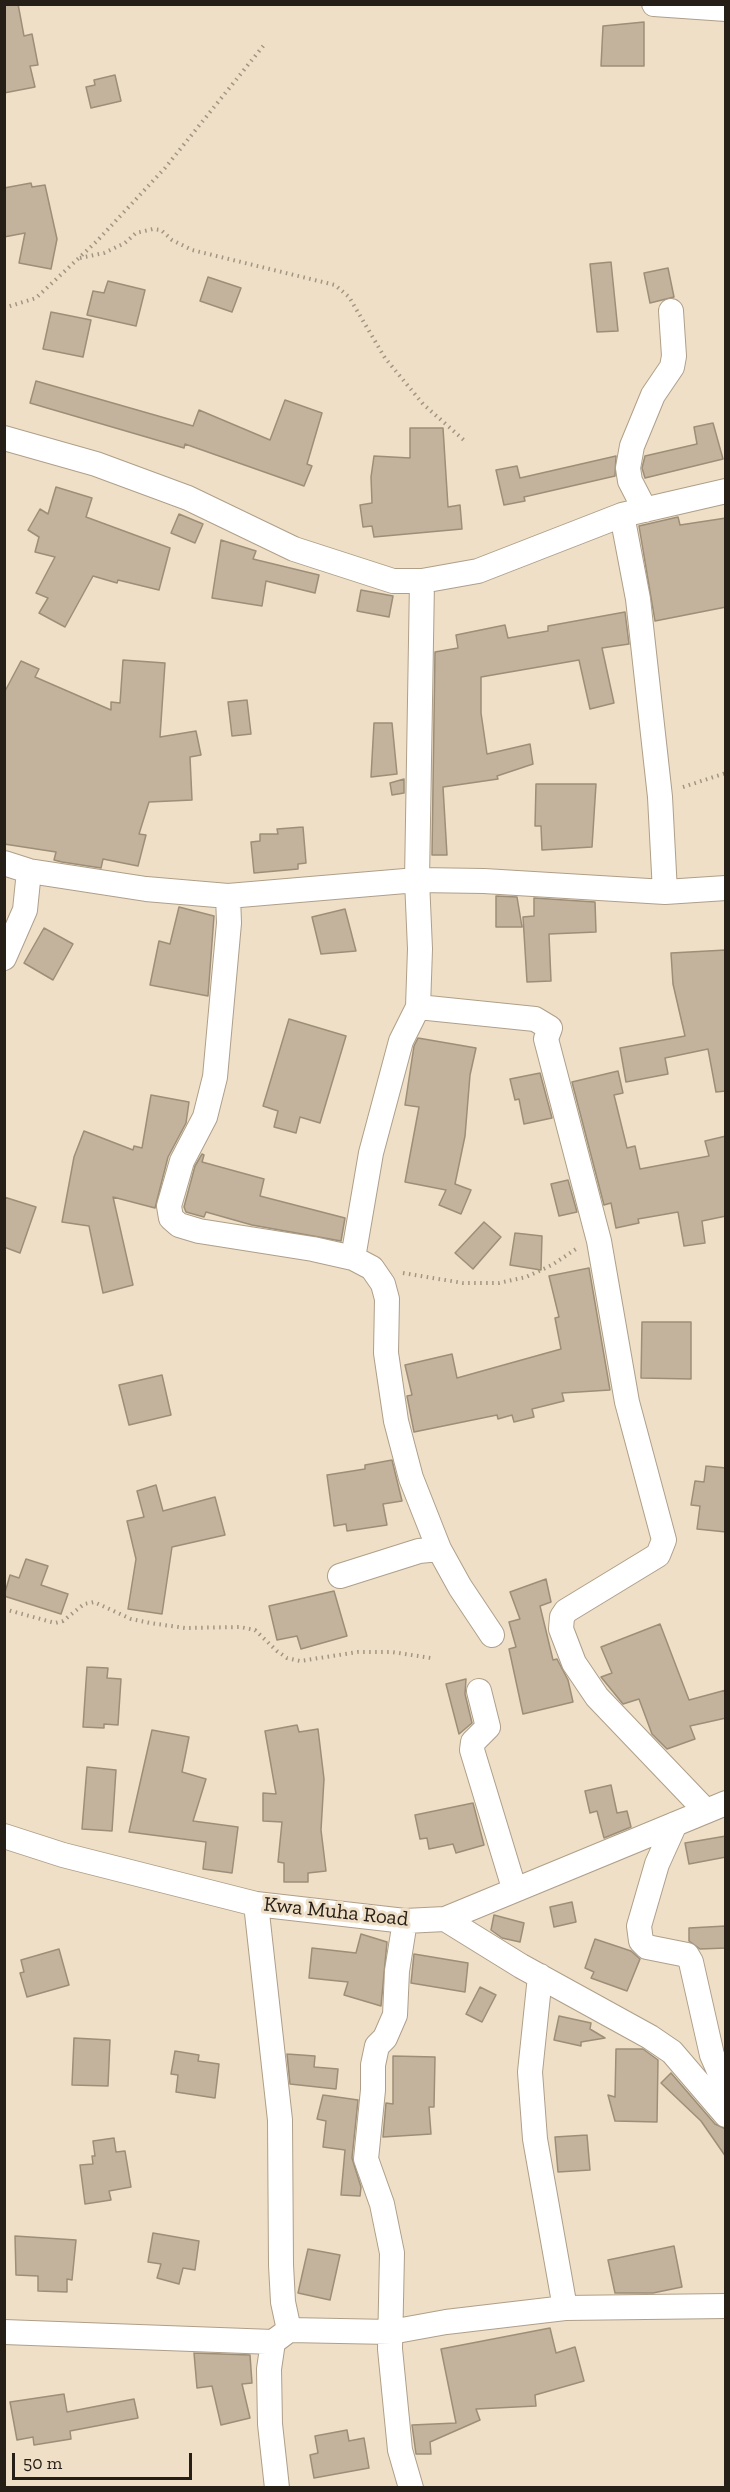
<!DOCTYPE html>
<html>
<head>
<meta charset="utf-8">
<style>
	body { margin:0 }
	#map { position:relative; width:730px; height:2492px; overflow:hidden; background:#efdfc7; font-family:"Zilla Slab",serif }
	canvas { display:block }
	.frame { position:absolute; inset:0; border:6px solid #251f17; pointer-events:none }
	.scale { position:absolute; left:12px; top:2453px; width:180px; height:27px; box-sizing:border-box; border:3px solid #251f17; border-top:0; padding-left:8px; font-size:18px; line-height:21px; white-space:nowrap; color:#251f17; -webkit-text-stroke:4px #efdfc7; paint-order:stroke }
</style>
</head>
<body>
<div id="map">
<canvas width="730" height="2492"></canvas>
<div class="frame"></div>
<div class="scale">50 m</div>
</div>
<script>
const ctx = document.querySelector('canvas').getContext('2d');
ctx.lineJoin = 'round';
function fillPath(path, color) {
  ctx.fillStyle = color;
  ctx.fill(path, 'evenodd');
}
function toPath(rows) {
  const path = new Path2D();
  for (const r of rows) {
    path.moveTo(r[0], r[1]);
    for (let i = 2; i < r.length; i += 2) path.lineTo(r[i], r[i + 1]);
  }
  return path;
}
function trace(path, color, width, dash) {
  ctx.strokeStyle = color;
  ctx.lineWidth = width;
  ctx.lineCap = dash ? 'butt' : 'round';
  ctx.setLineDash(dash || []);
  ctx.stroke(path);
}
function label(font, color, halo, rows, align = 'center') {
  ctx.font = font + ' "Zilla Slab",serif';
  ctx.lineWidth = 6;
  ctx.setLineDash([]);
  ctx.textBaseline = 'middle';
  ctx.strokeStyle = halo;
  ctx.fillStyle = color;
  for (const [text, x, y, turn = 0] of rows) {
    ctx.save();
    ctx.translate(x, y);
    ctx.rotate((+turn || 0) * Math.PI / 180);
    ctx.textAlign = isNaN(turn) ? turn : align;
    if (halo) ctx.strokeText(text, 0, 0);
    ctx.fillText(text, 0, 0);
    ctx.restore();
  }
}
const building = toPath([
	[4,4,18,4,24,36,32,34,38,65,30,66,35,87,4,93,4,4],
	[644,22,644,66,601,66,603,26,644,22],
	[115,75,121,101,91,108,86,87,95,85,94,80,115,75],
	[31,183,32,187,45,185,57,239,51,269,19,263,25,233,4,237,4,188,31,183],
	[611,262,618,331,597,332,590,264,611,262],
	[668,268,674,297,650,303,644,273,668,268],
	[208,277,241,288,232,312,200,301,208,277],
	[108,281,145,290,136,326,87,315,93,291,104,293,108,281],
	[51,312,91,320,83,357,43,349,51,312],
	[36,381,193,426,199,410,270,440,285,400,322,413,307,464,312,466,304,486,185,444,184,448,30,403,36,381],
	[713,423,723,459,645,478,642,468,645,456,697,444,694,427,713,423],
	[410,428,443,428,448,507,460,505,462,529,374,537,372,526,363,527,360,505,372,503,371,477,374,456,410,458,410,428],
	[616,456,615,476,524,497,525,501,504,505,496,470,517,466,520,478,616,456],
	[56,487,92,498,86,517,170,548,159,590,118,580,117,583,93,576,65,627,39,613,48,598,36,593,55,557,35,552,39,537,28,530,40,509,48,514,56,487],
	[179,514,203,524,195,543,171,533,179,514],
	[678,517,680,525,726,518,726,607,655,621,639,526,678,517],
	[221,540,256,551,253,559,319,575,315,593,266,581,262,606,212,598,221,540],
	[361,590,393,596,389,617,357,611,361,590],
	[625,612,629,644,602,648,614,703,590,709,579,660,481,677,481,713,487,754,530,744,533,764,497,776,498,779,443,787,447,855,432,855,435,652,458,648,456,635,505,625,508,638,548,631,548,626,625,612],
	[123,660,165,663,160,737,196,731,201,755,190,757,192,800,149,802,139,834,146,835,138,866,103,859,101,868,62,862,54,860,56,852,4,844,4,693,21,661,39,669,35,677,111,710,111,702,120,703,123,660],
	[247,700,251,734,232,736,228,702,247,700],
	[374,723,392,723,397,774,371,777,374,723],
	[404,779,404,793,392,795,390,783,404,779],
	[536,784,596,784,592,847,542,850,541,826,535,826,536,784],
	[303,827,306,863,298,864,298,869,254,873,251,842,260,841,260,834,278,834,277,829,303,827],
	[496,896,517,897,522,927,496,927,496,896],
	[534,898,595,902,596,932,549,934,551,981,527,982,523,917,534,916,534,898],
	[179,907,214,916,208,996,150,985,159,941,170,944,179,907],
	[345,909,356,951,321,954,312,917,345,909],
	[44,928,73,944,53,980,24,963,44,928],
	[726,950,726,1091,716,1092,708,1049,665,1058,668,1074,626,1082,620,1048,685,1036,673,984,671,953,726,950],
	[289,1019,346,1036,320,1123,300,1117,296,1133,274,1127,278,1111,263,1106,289,1019],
	[418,1038,476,1048,470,1075,465,1136,455,1184,471,1190,461,1214,439,1205,446,1190,405,1182,419,1107,405,1105,414,1046,418,1038],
	[618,1071,623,1093,614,1095,627,1148,635,1146,640,1169,709,1156,705,1141,726,1136,726,1216,702,1221,705,1243,684,1246,678,1212,638,1219,639,1223,616,1228,611,1203,604,1205,572,1082,618,1071],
	[540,1073,552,1118,524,1124,519,1099,515,1100,510,1079,540,1073],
	[151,1095,189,1102,186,1123,168,1157,155,1208,113,1197,133,1285,103,1293,89,1226,62,1222,74,1157,84,1131,133,1150,134,1146,142,1148,151,1095],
	[202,1154,204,1155,202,1162,264,1179,260,1196,345,1218,341,1241,252,1225,206,1212,204,1217,186,1212,184,1207,195,1166,202,1154],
	[568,1180,577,1212,559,1216,551,1184,568,1180],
	[4,1197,36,1207,20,1253,4,1247,4,1197],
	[484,1222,501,1237,473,1269,455,1253,484,1222],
	[515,1233,542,1236,541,1270,510,1265,515,1233],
	[589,1268,610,1390,562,1393,564,1401,532,1409,534,1417,514,1422,512,1415,498,1419,497,1415,414,1432,407,1396,412,1395,405,1365,452,1354,457,1378,561,1349,555,1318,559,1317,549,1276,589,1268],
	[642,1322,691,1322,691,1379,641,1378,642,1322],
	[162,1375,171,1415,129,1425,119,1385,162,1375],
	[392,1460,402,1501,383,1504,387,1525,347,1531,346,1524,334,1526,327,1475,365,1469,365,1465,392,1460],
	[706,1466,726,1468,726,1532,697,1529,700,1506,691,1505,695,1481,704,1482,706,1466],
	[156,1485,163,1511,215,1497,225,1535,172,1547,162,1614,128,1609,136,1559,127,1521,144,1517,137,1491,156,1485],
	[26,1559,48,1566,41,1585,68,1594,61,1614,4,1596,10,1575,19,1578,26,1559],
	[546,1579,551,1602,540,1606,553,1660,557,1659,568,1680,573,1702,523,1714,509,1649,516,1647,509,1622,520,1619,510,1592,546,1579],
	[334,1591,347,1636,301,1649,297,1636,277,1640,269,1606,334,1591],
	[660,1624,689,1700,726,1690,726,1718,690,1726,695,1739,667,1749,652,1734,639,1699,623,1704,601,1677,612,1673,601,1647,660,1624],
	[87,1667,108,1668,107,1678,121,1679,118,1725,104,1724,104,1728,83,1727,87,1667],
	[466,1679,465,1694,472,1723,459,1734,446,1684,466,1679],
	[297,1725,299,1732,318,1729,324,1779,321,1830,326,1871,308,1873,308,1882,284,1882,284,1863,278,1862,282,1822,263,1821,263,1793,276,1794,265,1731,297,1725],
	[152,1730,189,1737,182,1772,206,1779,193,1821,238,1827,232,1873,203,1869,206,1842,129,1832,152,1730],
	[87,1767,116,1770,112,1831,82,1829,87,1767],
	[611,1785,617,1813,627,1811,631,1827,604,1838,597,1811,590,1813,585,1791,611,1785],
	[473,1803,484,1845,456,1853,453,1844,429,1849,427,1838,420,1839,415,1815,473,1803],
	[726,1836,726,1857,689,1864,685,1843,726,1836],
	[572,1902,576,1922,554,1927,550,1907,572,1902],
	[494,1915,524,1923,520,1942,502,1938,491,1930,494,1915],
	[726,1926,726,1948,700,1949,689,1941,689,1928,726,1926],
	[361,1934,387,1942,381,2006,344,1995,348,1982,309,1978,312,1948,356,1953,361,1934],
	[595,1939,631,1951,640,1959,627,1991,591,1978,594,1972,585,1968,595,1939],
	[59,1949,69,1985,27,1997,20,1973,24,1972,21,1960,59,1949],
	[414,1954,468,1963,465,1992,411,1983,414,1954],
	[480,1987,496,1995,482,2022,466,2014,480,1987],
	[559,2016,591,2023,590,2029,605,2038,581,2042,581,2046,554,2040,559,2016],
	[74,2038,110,2040,108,2086,72,2085,74,2038],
	[616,2049,643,2049,658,2060,657,2122,615,2121,608,2095,615,2097,616,2049],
	[175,2051,199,2055,198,2061,219,2064,215,2098,176,2092,178,2075,171,2074,175,2051],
	[287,2054,315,2056,314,2067,338,2069,336,2089,290,2084,287,2054],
	[393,2056,435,2057,434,2107,429,2107,431,2134,383,2137,386,2103,393,2104,393,2056],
	[671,2073,715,2124,726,2129,726,2157,701,2121,661,2083,671,2073],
	[323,2095,358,2100,352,2158,361,2187,360,2196,341,2195,345,2150,323,2147,326,2121,317,2119,323,2095],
	[587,2135,590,2170,558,2172,555,2137,587,2135],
	[114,2138,116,2152,125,2151,131,2187,109,2191,111,2200,85,2204,80,2165,93,2164,92,2156,95,2156,93,2141,114,2138],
	[153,2233,199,2241,195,2270,183,2268,179,2284,157,2278,161,2264,148,2262,153,2233],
	[15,2236,76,2240,72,2280,67,2279,67,2292,38,2291,38,2276,16,2275,15,2236],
	[674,2246,682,2287,653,2293,615,2293,608,2260,674,2246],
	[308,2249,340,2255,330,2300,298,2293,308,2249],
	[550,2328,556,2353,575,2347,584,2381,535,2395,536,2406,476,2409,480,2420,430,2442,431,2454,416,2454,412,2425,456,2423,441,2349,550,2328],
	[194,2353,250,2355,252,2383,242,2384,250,2418,221,2425,212,2386,197,2388,194,2353],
	[64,2394,67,2412,134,2399,138,2418,70,2431,71,2439,34,2445,33,2437,17,2440,10,2402,64,2394],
	[347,2430,349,2441,364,2438,369,2468,314,2478,310,2455,318,2453,315,2436,347,2430]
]);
fillPath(building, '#c3b39d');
trace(building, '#9d8e78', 1.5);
const minor = toPath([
	[654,4,726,9],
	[4,438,96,464,188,498,294,549,393,581,422,581,478,571,622,515,726,491],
	[645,510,630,481,628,468,632,446,653,395,672,367,674,356,671,311],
	[622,515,638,599,660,797,665,892],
	[4,863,29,871,146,889,228,896,417,880,484,881,665,892,726,888],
	[228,896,229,923,215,1077,205,1117,182,1161,169,1206,171,1218,179,1225,199,1231,313,1249,353,1258,372,1268,383,1284,387,1299,386,1353,396,1421,411,1478,439,1549,460,1587,492,1635],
	[4,958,25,910,29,871],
	[418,1007,535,1019,550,1028,546,1039,599,1241,627,1402,664,1540,658,1555,566,1611,562,1617,561,1629,574,1663,597,1697,706,1811],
	[353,1258,371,1153,401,1041,418,1007,420,949,417,880,422,581],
	[340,1576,419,1551,439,1549],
	[479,1691,488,1727,473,1742,472,1750,514,1888],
	[675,1824,657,1864,639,1926,641,1941,647,1947,687,1955,691,1962,712,2055,726,2087],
	[4,1836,63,1855,256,1904,405,1921,445,1919,726,1803],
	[256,1904,280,2120,281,2265,283,2302,289,2330],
	[445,1919,521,1966,650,2037,672,2052,726,2115],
	[405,1921,397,1971,395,2015,385,2038,377,2046,373,2065,373,2090,366,2159,382,2204,392,2253,390,2349,400,2450,411,2488],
	[540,1976,530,2072,535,2139,565,2308],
	[4,2332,273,2342],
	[277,2488,270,2424,269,2369,273,2342,289,2330,391,2332,446,2322,565,2308,726,2306]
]);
trace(minor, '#af9f89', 26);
trace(toPath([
	[80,258,104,253,125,243,136,233,153,229,161,230,172,240,192,250,335,285,349,297,385,358,423,404,466,442],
	[4,308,36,298,97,241,165,168,264,45],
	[683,787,726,773],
	[403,1273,463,1283,499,1283,526,1277,552,1265,576,1249],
	[4,1609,55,1623,63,1621,84,1604,94,1602,131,1619,150,1623,185,1628,240,1627,255,1630,277,1651,287,1658,300,1661,358,1652,392,1652,431,1658]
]), '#a19583', 4, [1.5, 4.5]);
trace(minor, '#fff', 24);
label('21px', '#251f17', '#efdfc7', [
	["Kwa Muha Road",336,1912,6]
]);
</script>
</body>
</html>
